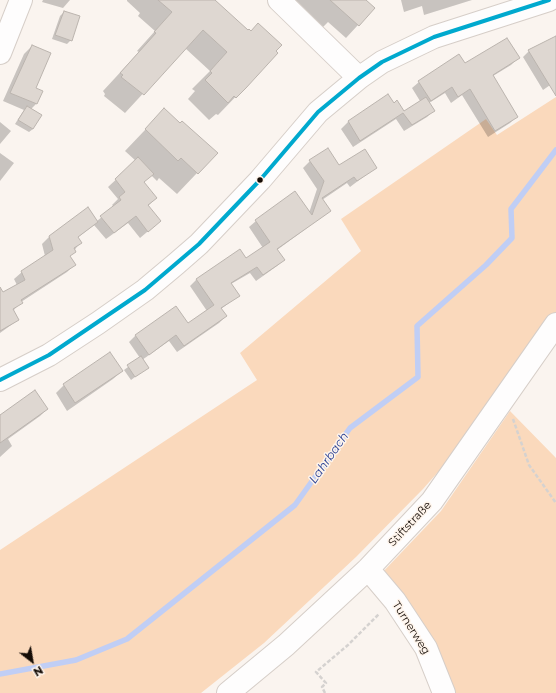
<!DOCTYPE html>
<html>
<head>
<meta charset="utf-8">
<style>
	body { margin:0 }
	#map { position:relative; width:556px; height:693px; overflow:hidden; background:#faf4ef; font-family:Montserrat,sans-serif }
	canvas { display:block }
	.north { position:absolute; left:12px; top:641px; width:40px; height:40px; -webkit-text-stroke:3px #fef4eb; paint-order:stroke; rotate:149deg; font-size:11px; font-weight:700; line-height:16px; text-align:center; color:#150d07 }
	.north::after { content:''; display:block; margin:auto; width:14px; height:18px; background:#150d07; clip-path:polygon(50% 0,100% 100%,50% 72%,0 100%) }
</style>
</head>
<body>
<div id="map">
<canvas width="556" height="693"></canvas>
<div class="north">N</div>
</div>
<script>
const ctx = document.querySelector('canvas').getContext('2d');
ctx.lineJoin = 'round';
function fillPath(path, color) {
  ctx.fillStyle = color;
  ctx.fill(path, 'evenodd');
}
function toPath(rows) {
  const path = new Path2D();
  for (const r of rows) {
    path.moveTo(r[0], r[1]);
    for (let i = 2; i < r.length; i += 2) path.lineTo(r[i], r[i + 1]);
  }
  return path;
}
function trace(path, color, width, dash) {
  ctx.strokeStyle = color;
  ctx.lineWidth = width;
  ctx.lineCap = dash ? 'butt' : 'round';
  ctx.setLineDash(dash || []);
  ctx.stroke(path);
}
function label(font, color, halo, rows, align = 'center') {
  ctx.font = font + ' Montserrat,sans-serif';
  ctx.lineWidth = 3;
  ctx.setLineDash([]);
  ctx.textBaseline = 'middle';
  ctx.strokeStyle = halo;
  ctx.fillStyle = color;
  for (const [text, x, y, turn = 0] of rows) {
    ctx.save();
    ctx.translate(x, y);
    ctx.rotate((+turn || 0) * Math.PI / 180);
    ctx.textAlign = isNaN(turn) ? turn : align;
    if (halo) ctx.strokeText(text, 0, 0);
    ctx.fillText(text, 0, 0);
    ctx.restore();
  }
}
fillPath(toPath([
	[556,97,556,324,505,396,423,489,356,557,264,643,201,693,0,693,0,550,257,380,240,353,361,251,341,219,486,119,497,135],
	[510,411,556,458,556,693,441,693,380,575,441,511]
]), '#fad9bc');
fillPath(toPath([
	[43,0,70,0,63,8,42,2],
	[127,0,214,0,245,87,218,115,216,114,209,120,188,99,195,91,192,89,210,71,185,48,125,113,104,96,105,94,103,91,139,52,137,51,155,31,138,16,140,13,127,1],
	[291,0,365,0,358,25,346,38,328,22,322,28],
	[401,0,472,0,424,15,422,6,404,12],
	[64,12,71,40,67,44,52,39,60,16],
	[556,40,556,81,543,90,523,57,529,51],
	[32,46,34,88,42,92,36,104,31,109,33,129,29,132,15,124,24,110,3,101,24,54],
	[518,58,511,65,493,76,517,116,510,123,488,137,462,95,451,103,445,93,429,103,434,110,427,117,404,131,396,119,353,147,341,129,348,122,388,96,394,104,404,112,420,101,412,88,419,82,465,64],
	[164,110,216,153,177,194,159,178,157,181,151,175,143,183,156,198,148,206,160,221,140,238,128,223,106,239,94,225,77,238,80,243,69,257,74,265,67,272,21,302,13,311,18,320,0,333,0,294,17,285,14,279,22,272,45,256,42,244,50,236,97,221,114,207,112,205,118,199,108,187,136,161,125,151],
	[0,122,11,131,0,144],
	[0,153,14,163,0,181],
	[310,161,339,166,375,168,350,187,347,183,322,200,330,211,277,250,284,260,277,266,256,281,250,273,231,284,238,296,221,309,226,316,219,323,177,352,169,341,142,360,147,368,131,380,124,370,140,358,129,342,136,335,188,325,207,311,190,286,196,280,240,250,246,260,263,248,249,227,256,221,309,213,317,189,303,168],
	[110,353,122,371,113,379,67,411,56,393,64,385],
	[47,409,40,416,8,439,12,446,0,457,0,416]
]), '#0003');
trace(toPath([
	[0,674,76,660,127,639,295,505,350,428,418,377,417,326,486,265,512,238,511,209,556,150]
]), '#c0cef5', 5.5);
const building = toPath([
	[158,0,215,0,248,30,249,29,251,31,258,23,282,45,276,51,278,53,246,88,236,98,234,96,228,103,205,80,212,73,210,71,227,52,203,30,144,95,121,77,123,75,120,73,156,33,154,32,172,12,158,0],
	[330,0,366,0,375,8,359,26,330,0],
	[64,11,80,16,72,41,55,35,64,11],
	[556,36,556,96,528,50,556,36],
	[507,38,520,58,493,75,518,117,495,131,470,89,458,97,452,87,431,101,418,81,459,54,465,63,507,38],
	[32,45,51,53,36,88,43,91,37,104,10,93,32,45],
	[388,94,394,103,397,100,404,111,426,97,435,111,412,125,403,113,360,141,348,121,388,94],
	[27,106,42,115,33,129,18,120,27,106],
	[164,108,180,123,182,121,218,153,198,174,181,158,178,161,145,129,164,108],
	[328,148,339,165,365,149,377,168,357,181,354,177,322,198,331,211,277,249,285,260,263,275,257,267,231,283,240,296,221,308,227,316,184,346,176,335,149,355,135,335,176,306,188,323,214,305,196,279,240,249,246,258,270,242,255,220,295,191,312,215,324,181,309,160,328,148],
	[138,157,154,174,144,182,157,198,148,205,161,221,148,232,136,216,114,233,100,216,121,200,119,197,125,192,115,179,138,157],
	[88,207,98,222,78,237,82,243,74,248,76,252,70,256,76,265,21,300,23,303,13,309,19,320,0,331,0,287,3,292,25,280,21,271,53,250,49,236,88,207],
	[110,352,123,371,75,403,63,384,110,352],
	[141,356,149,368,135,377,127,365,141,356],
	[35,390,48,409,0,443,0,415,35,390]
]);
fillPath(building, '#ded7d1');
trace(building, '#bbb4ae', 1);
const minor = toPath([
	[279,0,359,78],
	[0,53,21,0],
	[0,380,49,355,98,323,145,290,176,264,199,244,260,180,318,112,359,78,382,62,434,37,549,0],
	[368,569,395,601,426,648,444,693],
	[228,693,286,645,368,569,432,501,556,324]
]);
trace(minor, '#d6cec8', 24);
trace(toPath([
	[513,419,529,465,556,503],
	[325,693,322,687,326,683,316,672,348,645,379,614]
]), '#d5d2d0', 2.5, [4, 2]);
trace(minor, '#fefdfd', 22);
trace(toPath([
	[0,380,49,355,145,290,199,244,260,180,318,112,359,78,382,62,434,37,549,0]
]), '#00a9ce', 4);
for (const [x, y, r, color] of [
	[260,180,3.5,"#150d07"]
]) {
  const dot = new Path2D();
  dot.arc(x, y, r, 0, 2 * Math.PI);
  ctx.fillStyle = color;
  ctx.fill(dot);
  trace(dot, '#fef4eb', 1.5);
}
label('11px', '#150d07', '#fef4eb', [
	["Stiftstraße",410,524,-47],
	["Turnerweg",411,628,58]
]);
label('italic 12px', '#2d4396', '#fef4eb', [
	["Lahrbach",329,458,-55]
]);
</script>
</body>
</html>
